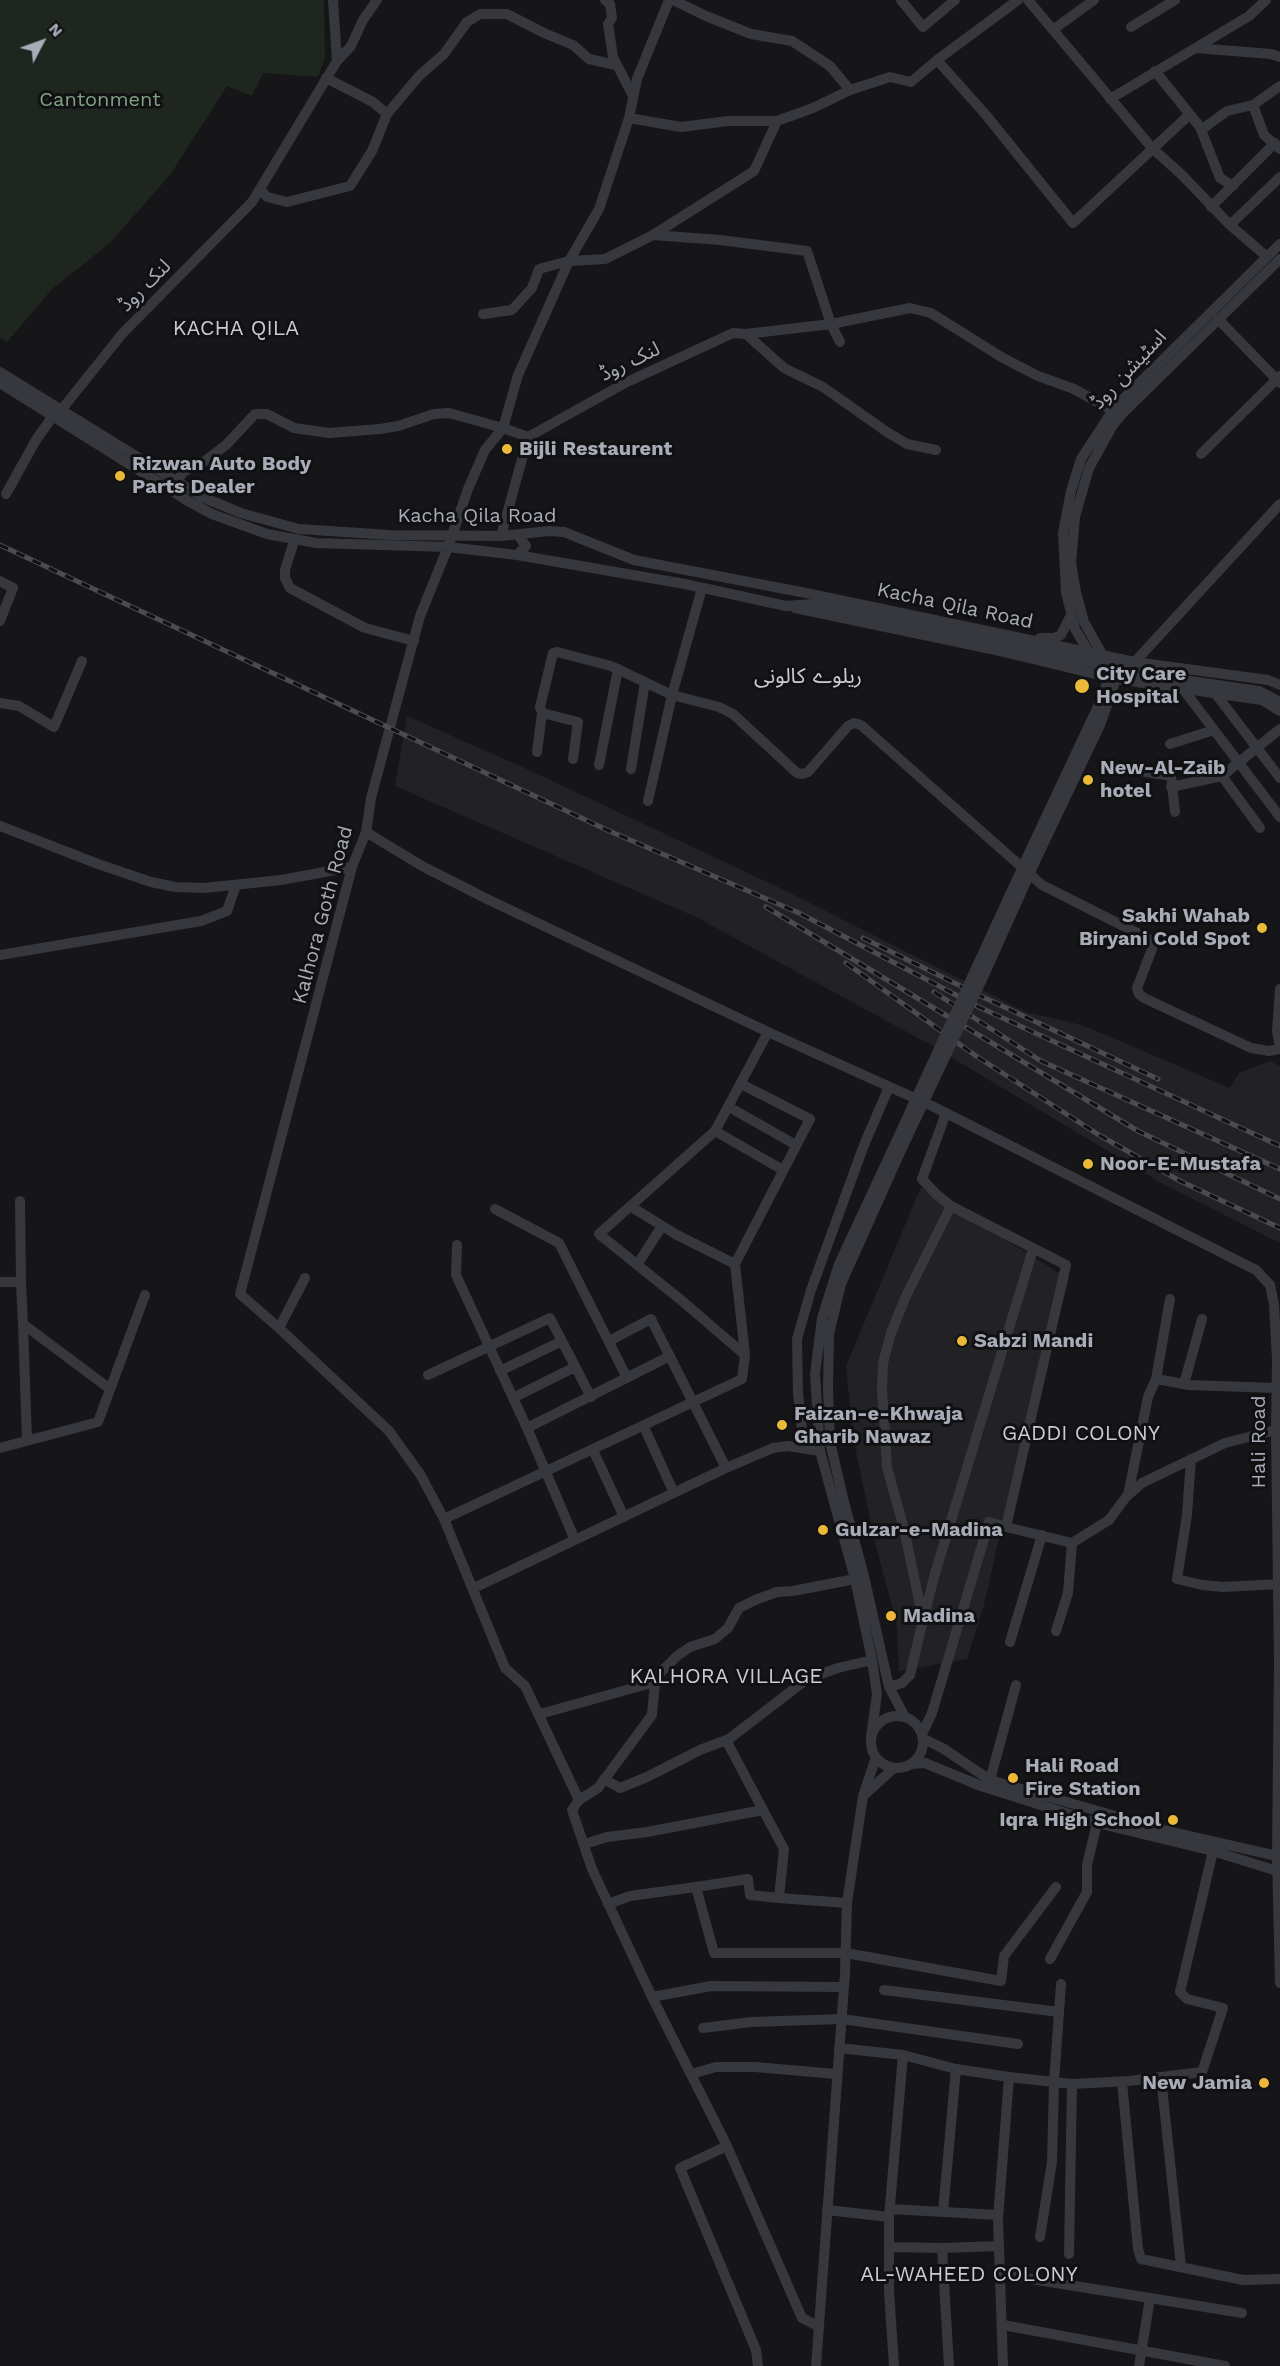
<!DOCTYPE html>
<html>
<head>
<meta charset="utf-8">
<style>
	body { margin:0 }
	#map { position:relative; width:1280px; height:2366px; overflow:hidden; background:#161618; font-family:"Work Sans",sans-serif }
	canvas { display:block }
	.north { position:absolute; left:12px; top:12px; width:60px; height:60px; -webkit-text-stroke:4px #111113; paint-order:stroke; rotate:49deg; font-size:16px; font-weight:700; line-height:24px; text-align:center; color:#a8acb7 }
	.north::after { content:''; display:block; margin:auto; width:21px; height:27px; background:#a8acb7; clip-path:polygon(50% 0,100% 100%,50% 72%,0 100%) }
</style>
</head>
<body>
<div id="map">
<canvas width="1280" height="2366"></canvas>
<div class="north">N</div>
</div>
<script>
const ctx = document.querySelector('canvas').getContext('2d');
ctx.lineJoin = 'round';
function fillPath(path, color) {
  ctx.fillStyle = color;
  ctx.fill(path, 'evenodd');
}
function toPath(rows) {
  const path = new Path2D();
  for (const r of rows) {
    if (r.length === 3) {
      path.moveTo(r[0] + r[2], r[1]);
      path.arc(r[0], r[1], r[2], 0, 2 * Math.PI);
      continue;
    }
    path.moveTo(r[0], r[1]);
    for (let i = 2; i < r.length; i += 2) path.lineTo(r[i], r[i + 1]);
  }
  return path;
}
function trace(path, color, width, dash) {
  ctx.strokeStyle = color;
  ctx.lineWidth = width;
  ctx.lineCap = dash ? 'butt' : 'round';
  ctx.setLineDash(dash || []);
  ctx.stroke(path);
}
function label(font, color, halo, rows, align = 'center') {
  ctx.font = font + ' "Work Sans","Noto Sans Arabic",sans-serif';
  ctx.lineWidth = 6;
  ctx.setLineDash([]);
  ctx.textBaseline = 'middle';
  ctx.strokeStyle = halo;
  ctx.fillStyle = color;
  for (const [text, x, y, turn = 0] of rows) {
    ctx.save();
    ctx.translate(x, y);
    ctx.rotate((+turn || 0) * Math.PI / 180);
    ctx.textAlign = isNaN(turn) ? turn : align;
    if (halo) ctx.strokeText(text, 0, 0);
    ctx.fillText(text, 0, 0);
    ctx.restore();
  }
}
fillPath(toPath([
	[407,716,529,770,780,888,1026,1012,1082,1025,1230,1088,1239,1073,1270,1061,1280,1066,1280,1243,1163,1184,929,1044,698,918,395,786],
	[921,1187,1069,1279,1017,1458,984,1605,967,1659,899,1671,897,1626,875,1542,853,1437,846,1366]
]), '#222225');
fillPath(toPath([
	[0,0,324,0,325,58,318,77,263,73,252,96,227,86,170,175,110,243,52,289,7,342,0,338]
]), '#1e261f');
trace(toPath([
	[605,0,610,4,612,18,608,24,613,57,633,96],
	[669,0,637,79,629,118,599,209,569,261,518,375,503,428,485,450,468,489,448,547,420,616,371,798,366,832,352,867,240,1294,279,1328,389,1431,420,1474,444,1519,505,1668,525,1686,579,1800,598,1788,652,1715,655,1682,661,1672,677,1656,690,1647,715,1639,728,1628,739,1608,755,1600,777,1592,793,1591,855,1579],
	[673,0,706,16,751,34,792,41,830,66,850,90,890,77,911,82,937,60,986,115,1073,223,1189,115],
	[901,0,923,27,955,0],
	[1028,0,1152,148,1182,175,1230,225,1266,256],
	[1131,27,1175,0],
	[1054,29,1094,0],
	[1196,48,1271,54,1280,57],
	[937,60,1018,0],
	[337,61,351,46,363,20,377,0],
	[1155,71,1200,127,1220,178,1233,186],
	[326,78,373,102,387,114],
	[1280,86,1253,105,1264,135,1280,149],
	[1110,99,1249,16,1266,0],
	[629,118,681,127,728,121,777,121,813,108,850,90],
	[1201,130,1227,111,1253,105],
	[260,189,267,197,287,202,350,186,372,151,387,114,420,75,444,54,467,22,480,14,507,14,544,33,573,45,589,59,616,65],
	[1211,207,1275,143],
	[1230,225,1280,177],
	[653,235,720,240,807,251,831,324,840,342],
	[483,314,512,310,532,288,539,269,569,261,605,259,653,235,754,171,777,121],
	[1218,319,1280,383],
	[746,334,784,368,823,387,887,432,907,444,936,450],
	[0,372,202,497,241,513,299,529,390,535,501,536,549,531,564,532,634,560,806,593,1135,662,1268,680,1280,685],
	[0,383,188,501,212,514,267,534,316,543,448,547,517,555,685,584,786,606,812,604,824,606],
	[62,409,122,334,252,202,337,61,333,0],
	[1201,454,1280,376],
	[177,481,183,472,205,461,226,445,255,414,267,414,294,428,329,433,380,429,398,426,434,414,449,413,503,428,528,437,625,383,733,333,746,334,831,324,910,308,931,313,1003,358,1038,376,1074,389,1112,410],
	[6,494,36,440,53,416],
	[501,536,528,437],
	[294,541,285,570,285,578,290,588,365,628,414,641],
	[517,555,526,546,518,535],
	[0,581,13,588,0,621],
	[795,608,991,649,1116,679,1262,700,1280,711],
	[1040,638,1054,638,1061,635,1071,615],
	[1132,665,1280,504],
	[1183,689,1280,817],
	[1215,693,1280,778],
	[0,703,19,706,54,727,82,661],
	[542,713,578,722,573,759],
	[1170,744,1214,730],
	[537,752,542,713,540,707,553,653,557,652,611,666,672,695,702,588],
	[599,765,618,669],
	[631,769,645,682],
	[1140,771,1171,776,1175,812],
	[1222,776,1260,828],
	[1171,787,1222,776,1280,729],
	[648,801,672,695,719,707,733,714,797,773,802,774,808,772,848,726,854,723,861,725,1042,885,1147,938,1152,943,1152,949,1137,988,1139,994,1144,998,1251,1048,1269,1051,1280,1049],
	[0,826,98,864,151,882,175,887,204,888,281,880,352,867],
	[366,832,422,866,489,900,768,1032,932,1106,1256,1270,1270,1285,1274,1304,1277,1359,1276,1430,1279,1662,1277,1856,1280,1983],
	[1030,851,1102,698,1107,682,1075,629,1066,592,1063,533,1071,491,1081,459,1115,407,1280,244],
	[1038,855,1100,725,1116,679,1084,622,1076,592,1071,563,1075,517,1089,468,1113,425,1123,413,1280,259],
	[0,955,201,921,227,911,236,885],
	[1280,989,1277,1031,1280,1047],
	[729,1107,796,1145],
	[946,1113,922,1179,936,1194,951,1206,1066,1265,1006,1527,1072,1543,1109,1520,1126,1497,1142,1483,1225,1443,1276,1430],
	[715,1131,783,1170],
	[902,1148,841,1284,829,1334,828,1389,830,1442,843,1498,864,1576,889,1687,905,1717],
	[20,1201,21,1282],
	[630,1206,677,1235,735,1264],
	[495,1209,559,1243,627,1378],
	[457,1245,456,1275,527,1428,575,1540],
	[637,1265,662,1226],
	[0,1282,21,1282,23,1324,110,1389],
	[23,1324,27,1440],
	[279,1328,305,1278],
	[609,1341,651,1319,726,1468],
	[745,1355,681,1300,599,1234,715,1131,768,1032],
	[500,1371,562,1341],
	[428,1375,550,1318,591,1397],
	[1156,1379,1170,1299],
	[1184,1384,1202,1319],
	[513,1398,575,1367],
	[644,1427,674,1493],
	[527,1428,670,1356],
	[804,1447,798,1393,797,1339,811,1290,864,1145,889,1087],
	[0,1448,98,1422,145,1295],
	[593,1450,624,1517],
	[1191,1459,1187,1515,1177,1579,1202,1585,1223,1587,1279,1584],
	[1128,1495,1148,1397,1156,1379,1189,1385,1277,1388],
	[444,1519,742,1379,745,1355,735,1264,810,1119,741,1084],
	[474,1588,726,1468,773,1448,788,1446,820,1451],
	[924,1617,934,1577,1033,1249],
	[1056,1631,1068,1593,1072,1543],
	[1010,1642,1042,1535],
	[889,1687,902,1683,910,1675,923,1620,905,1533,887,1467,882,1389,883,1363,891,1333,906,1296,951,1206],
	[540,1714,655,1682],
	[897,1742,26],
	[922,1734,932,1713,989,1522,1006,1527],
	[871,1737,877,1694,872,1660,855,1579,820,1451,815,1374,822,1318,839,1264,895,1144],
	[924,1739,944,1749,990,1780,1171,1832,1277,1856],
	[726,1740,763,1810],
	[911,1764,925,1763,981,1786,1097,1823,1213,1851,1277,1871],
	[604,1779,620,1788,647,1777,700,1750,729,1739,807,1679,838,1668,872,1660],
	[990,1780,1016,1685],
	[863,1796,894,1768],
	[579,1800,572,1810,592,1869,652,1997,727,2146,802,2318,818,2326],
	[585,1844,607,1837,647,1832,763,1810,784,1849,779,1898,847,1903],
	[696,1887,748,1879,750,1895,779,1898],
	[608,1904,630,1896,696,1887,714,1953,846,1953,1001,1981,1004,1956,1056,1887],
	[1050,1959,1087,1892,1087,1865,1098,1819],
	[884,1990,1059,2012],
	[652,1997,711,1986,844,1987],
	[703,2028,751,2022,842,2019,1018,2044],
	[839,2048,903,2055,956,2069,1009,2077,998,2219,1003,2366],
	[691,2074,716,2067,755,2067,836,2074],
	[1009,2077,1072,2084,1129,2081,1202,2072,1223,2008,1187,1999,1180,1992,1213,1851],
	[1161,2077,1181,2266],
	[1122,2082,1138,2249,1141,2259,1243,2280,1280,2279],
	[727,2146,680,2168,756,2350,758,2366],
	[890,2209,998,2215],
	[827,2210,889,2217],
	[943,2212,956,2069],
	[1040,2237,1052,2162,1054,2082,1061,1984],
	[891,2247,942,2248,998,2246],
	[942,2248,949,2366],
	[1069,2254,1072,2084],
	[1000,2274,1150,2298,1139,2366],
	[1150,2298,1242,2313],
	[1003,2325,1225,2366],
	[816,2366,845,1973,847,1903,863,1796,876,1757],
	[894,2366,889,2291,889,2217,903,2055]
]), '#37383d', 10);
const rail = toPath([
	[0,545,607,830,799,913,981,1008,1280,1146],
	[766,907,1138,1131,1280,1199],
	[863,938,985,998,1158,1079],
	[846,963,976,1056,1099,1135,1180,1181,1280,1228],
	[934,992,1041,1061,1280,1169]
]);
trace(rail, '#4a4c52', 5);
trace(rail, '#111113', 3, [9]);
trace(toPath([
	[824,606,1149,675,1259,691,1280,702],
	[895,1144,1030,851],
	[902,1148,984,975,1038,855]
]), '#37383d', 10);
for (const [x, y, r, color] of [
	[507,449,6,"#ecb83a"],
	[120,476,6,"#ecb83a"],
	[1082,686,8,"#ecb83a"],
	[1088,780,6,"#ecb83a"],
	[1262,928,6,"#ecb83a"],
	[1088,1164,6,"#ecb83a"],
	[962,1341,6,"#ecb83a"],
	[782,1425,6,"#ecb83a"],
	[823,1530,6,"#ecb83a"],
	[891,1616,6,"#ecb83a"],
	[1013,1778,6,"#ecb83a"],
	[1173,1820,6,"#ecb83a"],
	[1264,2083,6,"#ecb83a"]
]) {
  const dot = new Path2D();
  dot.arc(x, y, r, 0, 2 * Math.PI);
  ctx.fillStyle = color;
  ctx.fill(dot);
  trace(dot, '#111113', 2);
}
label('20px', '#80a284', '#111113', [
	["Cantonment",100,100]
]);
label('20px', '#a8acb7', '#111113', [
	["لنک روڈ",145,286,-45],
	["لنک روڈ",630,362,-26],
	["اسٹیشن روڈ",1129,370,-47],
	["Kacha Qila Road",477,516],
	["Kacha Qila Road",955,606,12],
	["Kalhora Goth Road",323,915,-75],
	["Hali Road",1259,1442,-90]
]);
label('bold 20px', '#a8acb7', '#111113', [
	["Bijli Restaurent",519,449],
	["Rizwan Auto Body",132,464],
	["Parts Dealer",132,487],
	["City Care",1096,674],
	["Hospital",1096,697],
	["New-Al-Zaib",1100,768],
	["hotel",1100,791],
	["Sakhi Wahab",1250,916,"right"],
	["Biryani Cold Spot",1250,939,"right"],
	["Noor-E-Mustafa",1100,1164],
	["Sabzi Mandi",974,1341],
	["Faizan-e-Khwaja",794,1414],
	["Gharib Nawaz",794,1437],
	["Gulzar-e-Madina",835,1530],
	["Madina",903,1616],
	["Hali Road",1025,1766],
	["Fire Station",1025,1789],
	["Iqra High School",1161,1820,"right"],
	["New Jamia",1252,2083,"right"]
], 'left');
label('21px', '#c9ccd4', '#111113', [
	["KACHA QILA",236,329],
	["ریلوے کالونی",808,677],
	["GADDI COLONY",1081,1434],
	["KALHORA VILLAGE",726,1677],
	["AL-WAHEED COLONY",969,2275]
]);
</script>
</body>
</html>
